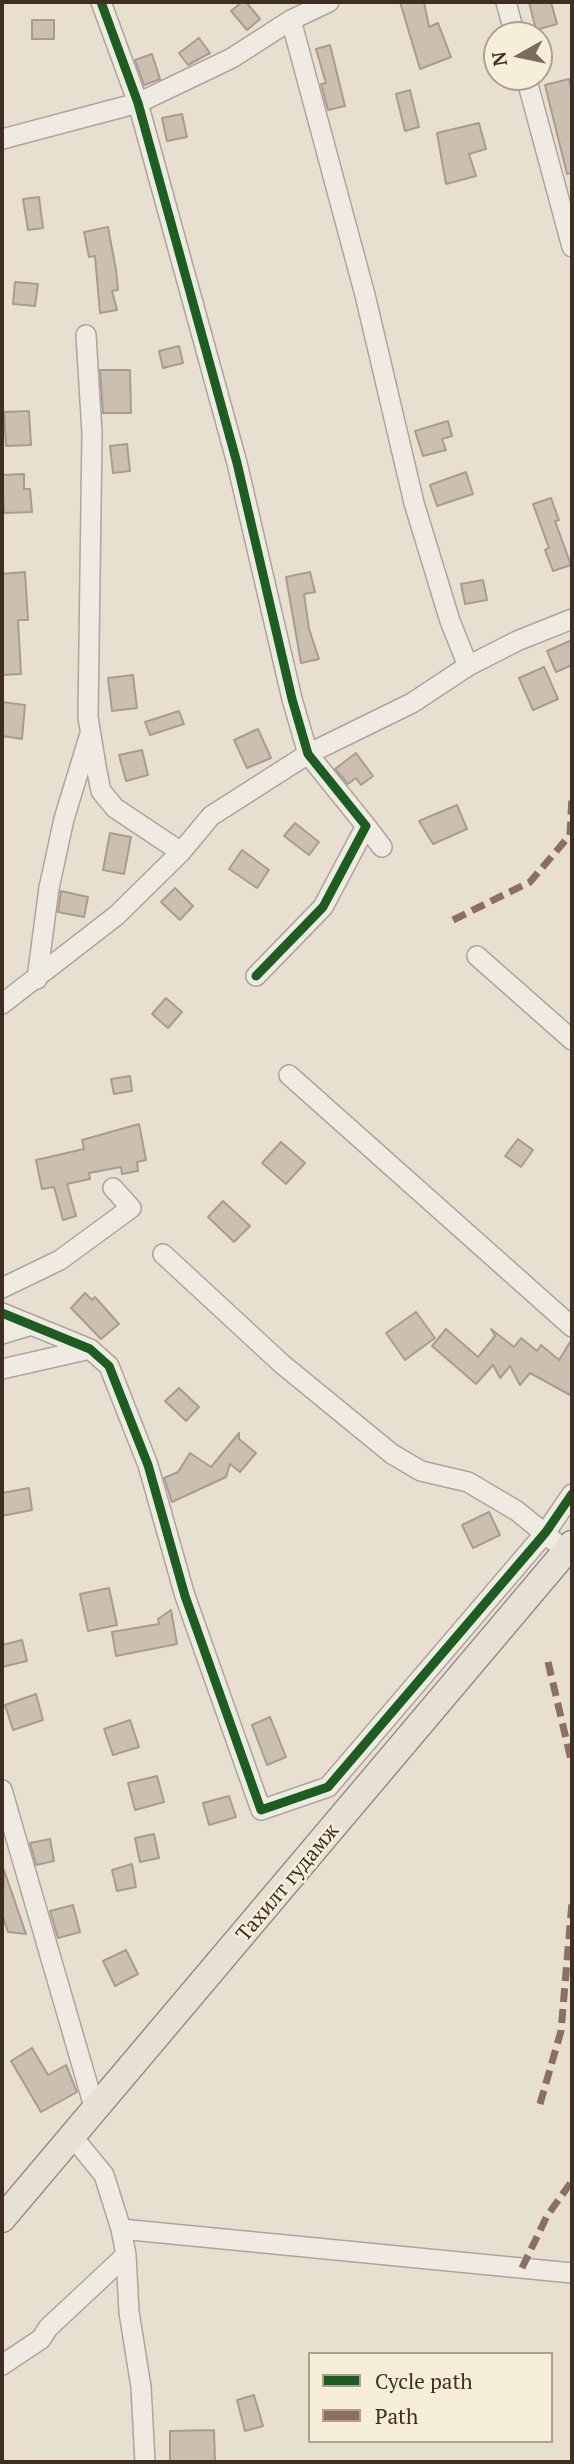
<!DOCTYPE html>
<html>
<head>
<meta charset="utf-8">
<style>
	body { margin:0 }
	#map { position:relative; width:574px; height:2464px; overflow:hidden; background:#e7e0d1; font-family:"PT Serif",serif }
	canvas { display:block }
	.frame { position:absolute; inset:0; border:4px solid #3d2e20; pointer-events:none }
	.legend { position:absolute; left:308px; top:2352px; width:245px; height:91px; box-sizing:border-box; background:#f7eed8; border:2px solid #ada18e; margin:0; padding:9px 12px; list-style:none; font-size:21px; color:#3d2e20 }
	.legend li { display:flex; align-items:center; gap:14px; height:35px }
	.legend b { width:35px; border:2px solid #ada18e }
	.north { position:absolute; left:483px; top:21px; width:70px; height:70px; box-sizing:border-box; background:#f7eed8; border:2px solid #ada18e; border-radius:50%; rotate:261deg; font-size:19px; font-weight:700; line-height:28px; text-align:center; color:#3d2e20 }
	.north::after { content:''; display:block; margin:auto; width:24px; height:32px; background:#786c5e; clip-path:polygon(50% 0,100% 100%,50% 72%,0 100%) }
</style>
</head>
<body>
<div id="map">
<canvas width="574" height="2464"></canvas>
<div class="frame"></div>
<ul class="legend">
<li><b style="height:9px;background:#1b5e20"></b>Cycle path</li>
<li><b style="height:9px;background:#8d6e63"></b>Path</li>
</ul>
<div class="north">N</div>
</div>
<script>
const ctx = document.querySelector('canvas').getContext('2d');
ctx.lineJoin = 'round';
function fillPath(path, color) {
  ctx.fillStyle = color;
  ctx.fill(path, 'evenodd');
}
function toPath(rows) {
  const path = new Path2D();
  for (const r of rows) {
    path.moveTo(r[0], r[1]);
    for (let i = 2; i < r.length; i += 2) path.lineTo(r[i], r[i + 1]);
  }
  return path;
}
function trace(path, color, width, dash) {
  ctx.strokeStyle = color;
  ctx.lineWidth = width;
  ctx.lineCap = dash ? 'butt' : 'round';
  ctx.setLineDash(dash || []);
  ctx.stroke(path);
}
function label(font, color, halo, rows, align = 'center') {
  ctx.font = font + ' "PT Serif",serif';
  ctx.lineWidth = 5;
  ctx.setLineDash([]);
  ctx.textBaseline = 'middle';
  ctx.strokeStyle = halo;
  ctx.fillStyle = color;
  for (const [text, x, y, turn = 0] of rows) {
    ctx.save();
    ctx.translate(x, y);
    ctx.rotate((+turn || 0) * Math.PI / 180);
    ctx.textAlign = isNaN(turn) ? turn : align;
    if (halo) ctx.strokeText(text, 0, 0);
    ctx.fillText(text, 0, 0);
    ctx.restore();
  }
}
const building = toPath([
	[242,2,246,2,260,19,247,30,231,11,242,2],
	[400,2,424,2,429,27,438,23,451,57,420,69,400,2],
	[529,2,551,2,557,24,536,30,529,2],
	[32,20,54,20,54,39,32,39,32,20],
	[199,38,210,53,188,65,179,53,199,38],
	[330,45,345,106,328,110,321,84,326,83,316,49,330,45],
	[152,54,160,79,144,85,135,60,152,54],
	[569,79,572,92,572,173,567,174,545,85,569,79],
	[410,90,419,127,405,131,396,94,410,90],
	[182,114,187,137,167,141,162,118,182,114],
	[479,123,486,149,469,154,476,176,446,184,437,133,479,123],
	[39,197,43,228,28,230,23,199,39,197],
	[108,227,116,270,118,290,112,291,117,310,100,313,95,256,89,257,84,232,108,227],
	[15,282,38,284,35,306,13,304,15,282],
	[179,346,183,363,163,368,159,351,179,346],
	[100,370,130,370,131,413,103,413,100,370],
	[29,411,31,445,6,446,4,412,29,411],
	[448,421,452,436,442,439,446,450,423,456,415,431,448,421],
	[127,444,130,471,113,473,110,446,127,444],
	[466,472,473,494,437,506,430,485,466,472],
	[24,474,24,489,30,489,32,512,4,513,2,475,24,474],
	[551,498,559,520,555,521,571,565,553,571,545,550,549,548,533,504,551,498],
	[25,572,28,620,18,620,21,674,2,675,2,574,25,572],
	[310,572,315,592,304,594,309,629,319,659,301,663,286,577,310,572],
	[483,580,487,600,465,604,461,584,483,580],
	[572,640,572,665,556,672,547,651,572,640],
	[544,667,558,699,533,710,519,678,544,667],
	[133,675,137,708,112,711,108,678,133,675],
	[2,702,25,705,22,739,2,736,2,702],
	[179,711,184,724,150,735,145,722,179,711],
	[258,729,271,758,247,768,234,740,258,729],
	[142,750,148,775,126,781,119,755,142,750],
	[356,753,373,776,361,785,356,778,348,784,335,769,356,753],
	[457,805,467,829,433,844,419,821,457,805],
	[295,823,319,842,309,855,284,836,295,823],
	[110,833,131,837,124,874,103,870,110,833],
	[242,850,269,870,257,888,229,869,242,850],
	[175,888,193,906,180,920,161,902,175,888],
	[61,891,88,897,84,917,58,912,61,891],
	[166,998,182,1012,168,1028,152,1014,166,998],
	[130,1076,132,1091,114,1094,111,1079,130,1076],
	[139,1124,146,1160,137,1162,138,1171,122,1174,121,1167,89,1173,90,1179,67,1184,76,1216,63,1220,54,1187,42,1189,36,1160,84,1149,82,1140,139,1124],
	[518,1139,533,1150,521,1167,505,1156,518,1139],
	[281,1142,305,1163,286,1184,262,1163,281,1142],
	[223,1201,250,1226,234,1242,208,1217,223,1201],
	[85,1293,92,1300,95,1297,119,1324,101,1339,71,1308,85,1293],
	[416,1312,435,1338,405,1360,386,1333,416,1312],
	[446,1329,478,1357,495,1336,491,1329,514,1347,521,1338,537,1351,541,1345,559,1360,572,1339,572,1396,530,1373,520,1385,510,1366,500,1378,493,1365,476,1384,432,1346,446,1329],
	[179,1388,199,1407,186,1421,165,1401,179,1388],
	[239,1433,239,1439,256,1453,240,1472,230,1464,226,1477,172,1502,164,1478,178,1472,190,1453,211,1467,239,1433],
	[29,1488,32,1510,2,1516,2,1493,29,1488],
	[489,1512,500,1535,473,1548,462,1525,489,1512],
	[109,1588,117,1625,88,1631,80,1594,109,1588],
	[171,1610,177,1644,116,1656,112,1632,159,1624,158,1619,171,1610],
	[22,1640,27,1661,2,1667,2,1645,22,1640],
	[36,1694,43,1720,13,1730,5,1705,36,1694],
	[270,1717,286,1757,267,1765,252,1725,270,1717],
	[130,1720,139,1747,113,1755,104,1729,130,1720],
	[157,1776,164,1802,135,1810,128,1783,157,1776],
	[229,1796,236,1817,209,1825,203,1803,229,1796],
	[154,1834,159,1858,140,1862,135,1838,154,1834],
	[50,1839,54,1861,36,1865,30,1843,50,1839],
	[132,1864,136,1887,117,1891,112,1870,132,1864],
	[4,1870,26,1934,8,1932,2,1914,4,1870],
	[73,1905,80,1932,58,1938,50,1911,73,1905],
	[126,1950,138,1974,115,1986,103,1961,126,1950],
	[32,2048,48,2075,66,2065,77,2092,41,2112,11,2061,32,2048],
	[254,2395,263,2426,245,2431,237,2400,254,2395],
	[214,2430,215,2462,170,2462,170,2431,214,2430]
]);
fillPath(building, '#cbbfb2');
trace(building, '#a89c90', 2);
const minor = toPath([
	[101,2,138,103,237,463,292,699,308,754,366,826,323,907,256,976],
	[506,2,515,35],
	[291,20,365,295,414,503,450,621,468,666],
	[526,77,572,247],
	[2,139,138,103,232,58,291,20,329,2],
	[86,335,92,433,88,717,96,766,101,791,115,808,181,852],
	[366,826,382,847],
	[477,956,572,1040],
	[37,979,49,888,64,819,89,737],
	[2,1004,117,915,181,852,211,816,308,754,412,703,468,666,517,641,572,619],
	[289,1075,572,1327],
	[163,1254,282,1364,392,1454,421,1471,468,1482,517,1511,566,1551],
	[2,1288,60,1260,131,1208,113,1188],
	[2,1313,90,1349,109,1366,148,1465,185,1596,261,1810,328,1787,546,1532,572,1494],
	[2,1334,32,1325],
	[2,1369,90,1349],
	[2,1790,95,2110],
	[72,2136,104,2175,121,2229,126,2255,129,2312,141,2387,145,2462],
	[121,2229,572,2273],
	[2,2365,41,2339,48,2328,126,2255]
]);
const major = toPath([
	[2,2219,572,1544]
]);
trace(minor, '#ada599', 22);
trace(major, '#928b80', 29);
trace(minor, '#efebe3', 19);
trace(major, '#e6e1d4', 26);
trace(toPath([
	[453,920,530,882,570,835,572,796],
	[548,1662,572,1764],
	[540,2104,561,2031,572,1903],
	[522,2268,547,2216,572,2181]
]), '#8d6e63', 7, [14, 7]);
trace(toPath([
	[101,2,138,103,237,463,292,699,308,754,366,826,323,907,256,976],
	[2,1313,90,1349,109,1366,148,1465,185,1596,261,1810,328,1787,546,1532,572,1494]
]), '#1b5e20', 9);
label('21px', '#3d2e20', '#f7eed8', [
	["Тахилт гудамж",288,1883,-50]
]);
</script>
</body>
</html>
